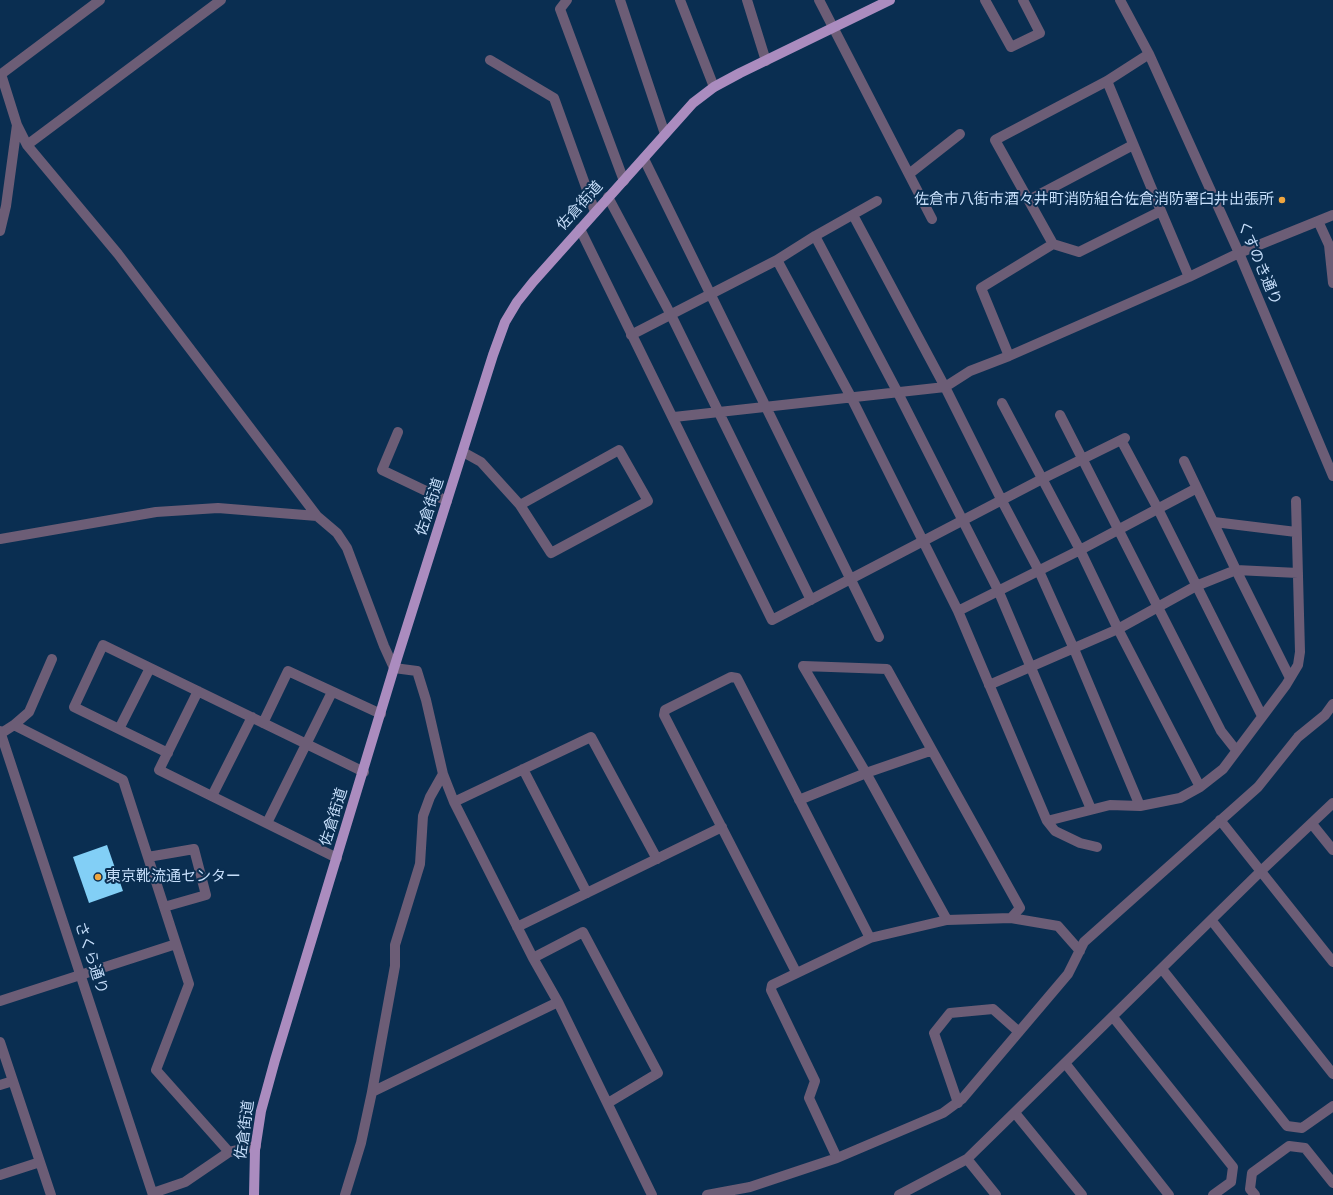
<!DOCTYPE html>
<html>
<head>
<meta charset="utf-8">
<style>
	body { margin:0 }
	canvas { display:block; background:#0a2e51 }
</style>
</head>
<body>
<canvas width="1333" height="1195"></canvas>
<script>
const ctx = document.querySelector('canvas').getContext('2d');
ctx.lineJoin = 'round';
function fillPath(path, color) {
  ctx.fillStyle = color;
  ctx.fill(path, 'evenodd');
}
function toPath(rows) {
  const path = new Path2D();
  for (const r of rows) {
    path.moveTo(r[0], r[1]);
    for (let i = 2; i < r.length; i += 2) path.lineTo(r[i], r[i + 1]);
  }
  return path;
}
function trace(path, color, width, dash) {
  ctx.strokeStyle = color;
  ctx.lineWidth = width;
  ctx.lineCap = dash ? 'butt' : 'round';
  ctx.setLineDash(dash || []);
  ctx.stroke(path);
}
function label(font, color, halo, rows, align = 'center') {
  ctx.font = font + ' Karla,"Noto Sans JP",sans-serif';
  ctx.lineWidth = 4;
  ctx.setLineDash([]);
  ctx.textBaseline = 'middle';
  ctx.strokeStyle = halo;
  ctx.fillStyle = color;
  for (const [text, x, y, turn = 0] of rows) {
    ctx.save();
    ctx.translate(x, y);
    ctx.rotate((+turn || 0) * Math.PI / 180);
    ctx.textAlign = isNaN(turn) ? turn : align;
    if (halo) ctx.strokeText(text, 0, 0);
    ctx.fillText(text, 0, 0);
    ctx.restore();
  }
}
fillPath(toPath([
	[107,845,123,891,89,903,73,857]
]), '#82cff6');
trace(toPath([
	[567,0,560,9,624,181],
	[620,0,665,134],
	[680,0,714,87],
	[747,0,766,61],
	[819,0,932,219],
	[985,0,1011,47,1040,33,1023,0],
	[1120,0,1149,54,1239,253,1333,476],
	[490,60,554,98,595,212],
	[1,74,17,125,27,145,118,254,317,516],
	[0,75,100,0],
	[1107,81,1161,211],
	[27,145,221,0],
	[644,159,879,637],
	[909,174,960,134],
	[608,197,671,315,811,600],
	[1029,200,1133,145],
	[853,215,945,387,1002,501,1039,571,1074,649,1140,806],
	[1318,221,1329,245,1333,283],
	[580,229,772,620,1042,479,1125,438],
	[0,231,6,206,17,125],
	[815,236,898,393,998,590,1091,809],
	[1053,244,1079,252,1161,211,1189,277],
	[777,260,851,397,958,611,1047,821],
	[631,335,777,260,815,236,877,201],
	[1009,356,981,288,1053,244,995,140,1107,81,1149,54],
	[1002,403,1080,550,1118,629,1200,787],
	[1060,415,1221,731,1236,750],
	[674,417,945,387,970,371,1009,356,1189,277,1239,253,1333,215],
	[398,432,382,470,447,501],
	[1121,440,1158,509,1262,716],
	[463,452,481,462,520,505,551,553,648,501,619,450,520,505],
	[1184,461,1236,570,1290,678],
	[1214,522,1296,532],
	[0,539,156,512,218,508,317,516,337,533,347,548,384,646,394,668,417,671,426,700,443,774,454,802,533,958,558,1002,652,1195],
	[958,611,1080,550,1197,488],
	[989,685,1118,629,1196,586,1236,570,1298,573],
	[198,691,159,770,337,858],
	[263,723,288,671,381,714],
	[14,725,29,712,52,659],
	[119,729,150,668],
	[0,731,153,1195],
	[0,734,14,725,123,780,189,984,156,1070,229,1152],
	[933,752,887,669,803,666,866,773,947,920],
	[168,753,74,707,103,645,364,772],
	[523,769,587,893],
	[212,796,252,717],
	[799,800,866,773,927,752,933,752,1020,908,1011,918,947,920,870,938,772,985,771,990,815,1081,809,1098,837,1158],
	[454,802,591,737,657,859],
	[1220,820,1333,962],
	[267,823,332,692],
	[1312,824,1333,850],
	[1097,847,1080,843,1055,831,1047,821,1110,805,1140,806,1180,798,1200,787,1223,769,1286,685,1298,665,1300,652,1296,501],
	[148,857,194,849,206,895,164,907],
	[1011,918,1058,926,1080,951],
	[1212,921,1333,1074],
	[517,927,722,827],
	[533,958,583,932,658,1073,608,1103],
	[1162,969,1287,1126,1302,1128,1333,1106],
	[796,972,664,715,665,710,731,677,737,678,870,938],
	[0,1001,176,944],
	[1113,1017,1233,1167,1231,1182,1213,1195],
	[0,1042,51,1195],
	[1065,1063,1169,1195],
	[0,1085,13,1081],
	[372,1092,558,1002],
	[958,1103,934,1033,950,1013,993,1009,1019,1032],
	[1015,1113,1082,1195],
	[967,1159,996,1195],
	[0,1175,40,1162],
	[153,1193,185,1182,229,1152,256,1146],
	[345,1195,361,1143,372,1092,395,966,395,945,420,864,423,816,430,797,443,774],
	[707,1195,750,1187,837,1158,943,1113,962,1099,1068,974,1084,942,1258,787,1298,737,1325,715,1333,704],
	[899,1195,967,1159,1261,871,1333,803],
	[1255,1195,1250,1189,1252,1173,1289,1146,1305,1148,1333,1183]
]), '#6c5d76', 10);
trace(toPath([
	[254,1195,255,1150,261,1111,275,1060,394,668,493,355,505,322,517,302,533,282,693,103,714,87,740,73,890,0]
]), '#ab8cbf', 10);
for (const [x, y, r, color] of [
	[1282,200,4,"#f0a63f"],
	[98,877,4,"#f0a63f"]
]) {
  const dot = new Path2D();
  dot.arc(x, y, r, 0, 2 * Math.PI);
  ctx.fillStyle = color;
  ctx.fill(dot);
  trace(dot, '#0a2e51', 1.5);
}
label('15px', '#c6defa', '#0a2e51', [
	["佐倉市八街市酒々井町消防組合佐倉消防署臼井出張所",1274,200],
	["東京靴流通センター",106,877,"left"]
], 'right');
label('15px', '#c6defa', '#0a2e51', [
	["佐倉街道",580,206,-48],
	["くすのき通り",1259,263,67],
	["佐倉街道",430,507,-72],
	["佐倉街道",334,817,-73],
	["さくら通り",91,958,72],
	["佐倉街道",245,1130,-82]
]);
</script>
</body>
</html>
